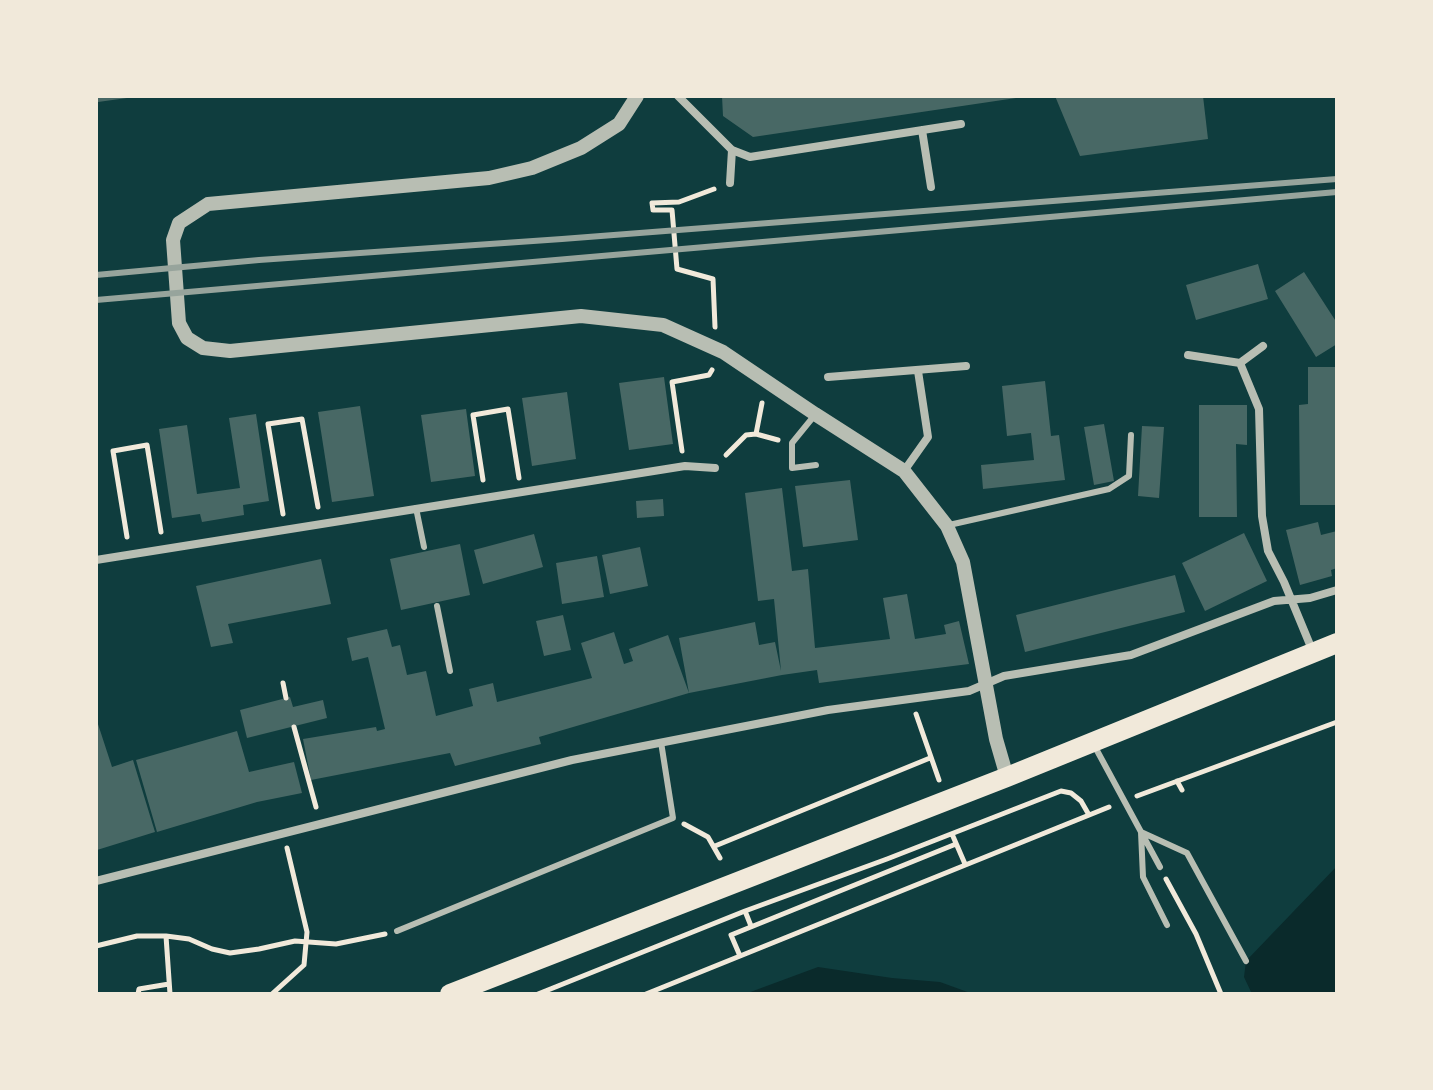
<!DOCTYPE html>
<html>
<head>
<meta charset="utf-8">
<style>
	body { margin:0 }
	#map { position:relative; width:1433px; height:1090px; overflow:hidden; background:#0f3d3e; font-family:Spectral,serif }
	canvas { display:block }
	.frame { position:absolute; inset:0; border:98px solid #f1e9da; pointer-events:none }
</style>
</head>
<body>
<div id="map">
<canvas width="1433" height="1090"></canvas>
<div class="frame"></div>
</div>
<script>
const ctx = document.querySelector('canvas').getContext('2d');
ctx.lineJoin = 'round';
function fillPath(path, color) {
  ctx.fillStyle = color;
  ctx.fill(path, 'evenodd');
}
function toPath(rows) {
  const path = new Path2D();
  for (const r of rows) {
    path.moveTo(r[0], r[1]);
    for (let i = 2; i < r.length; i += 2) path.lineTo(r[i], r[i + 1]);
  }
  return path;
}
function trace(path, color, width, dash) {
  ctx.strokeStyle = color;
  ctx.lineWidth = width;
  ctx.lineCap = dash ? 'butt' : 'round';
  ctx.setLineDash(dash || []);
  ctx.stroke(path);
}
fillPath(toPath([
	[1337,866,1337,994,1252,994,1244,977,1246,961],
	[818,967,892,978,940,982,973,994,745,994]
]), '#0a2a2b');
fillPath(toPath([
	[97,96,127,96,127,98,98,102],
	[722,96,1016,96,1016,98,753,137,723,116],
	[1055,96,1203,96,1208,139,1080,156],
	[1258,264,1268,299,1196,320,1186,285],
	[1304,272,1337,323,1337,344,1316,357,1275,291],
	[1308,367,1337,367,1337,505,1300,505,1299,405,1308,404],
	[664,377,673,444,629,450,619,383],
	[1045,381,1051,436,1059,435,1065,480,983,489,981,465,1034,460,1031,433,1007,436,1002,386],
	[567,392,576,459,532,466,522,398],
	[1199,405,1247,405,1247,445,1236,444,1237,517,1199,517],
	[360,406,374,496,332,502,318,412],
	[466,409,475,476,431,482,421,415],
	[256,414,269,501,243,505,244,515,202,522,200,514,172,518,159,429,187,425,197,494,240,488,229,418],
	[1104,424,1114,481,1094,485,1084,427],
	[1142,426,1164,427,1159,498,1138,496],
	[850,480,858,540,803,547,795,486],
	[782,488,792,571,808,569,815,648,890,639,883,598,907,594,915,639,946,634,944,625,959,621,969,664,819,683,817,670,782,675,689,693,539,737,541,744,455,766,450,753,311,780,303,739,376,727,377,731,385,729,368,657,352,661,347,638,387,629,392,647,400,645,407,675,426,671,436,716,473,706,469,689,493,683,497,702,592,678,581,643,614,632,624,664,633,661,629,649,668,635,689,693,679,638,755,622,759,645,775,642,781,671,774,599,758,601,745,493],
	[663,499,664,516,637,518,636,501],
	[1318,522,1321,535,1337,531,1337,568,1331,570,1332,576,1300,585,1286,530],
	[1244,533,1267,581,1205,611,1182,563],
	[534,534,543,567,483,584,474,550],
	[460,544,470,595,401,610,390,559],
	[640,547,648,586,610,594,602,555],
	[597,556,604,597,562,604,556,563],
	[321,559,331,604,228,624,233,643,211,647,196,586],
	[1175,575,1185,612,1025,652,1016,615],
	[563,615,571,650,544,656,536,621],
	[290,697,293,707,323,700,327,718,247,738,240,710],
	[96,718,112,767,133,760,155,832,97,850],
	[237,731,249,772,294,762,302,793,257,802,157,832,136,760]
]), '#486865');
trace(toPath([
	[653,210,672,210,677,269,713,279,715,327],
	[653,210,652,203,679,202,714,189],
	[756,434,762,403],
	[682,451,672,382,709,375,712,370],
	[726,455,746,435,756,434,778,440],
	[483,480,473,415,508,409,519,478],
	[283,514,268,424,302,419,318,507],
	[127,537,113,451,147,445,161,532],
	[283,683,286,698],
	[916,714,939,780],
	[294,727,316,807],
	[1177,781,1182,790],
	[1137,796,1337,722],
	[684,824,708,837,720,858],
	[952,834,965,864],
	[715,846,930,758],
	[1166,879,1196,934,1221,994],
	[745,911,751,926],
	[166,936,170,994],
	[96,946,137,936,166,936,189,939,212,949,230,953,259,949,295,941,336,944,385,934],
	[740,956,731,935,956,844],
	[138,994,139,989,169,984],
	[272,994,304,965,307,932,287,848],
	[538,994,745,911,887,859,1061,791,1071,793,1081,801,1089,815],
	[646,994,1109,807]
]), '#f1e9da', 5);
trace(toPath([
	[814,416,792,443,792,468,816,465],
	[416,508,424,547],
	[949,525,1109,489,1129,476,1131,435],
	[437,606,450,671],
	[1094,745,1160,867],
	[1167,925,1143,877,1141,832,1187,853,1246,961],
	[397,931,673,818,661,742]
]), '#b8beb3', 6);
trace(toPath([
	[678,96,732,150,750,157,961,124],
	[922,130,931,187],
	[730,183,732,150],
	[1188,355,1240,363,1263,346],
	[1240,363,1259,409,1262,516,1268,551,1284,582,1313,652],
	[828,377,966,366],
	[904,471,928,437,918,371],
	[96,560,685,466,715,468],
	[96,881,572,760,828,710,969,691,1004,676,1131,655,1274,601,1310,598,1337,590]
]), '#b8beb3', 8);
trace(toPath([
	[637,96,619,124,581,148,532,168,489,178,208,204,179,223,173,240,179,323,187,338,203,348,230,351,581,316,663,325,723,352,815,414,904,471,947,526,963,562,996,739,1007,777]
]), '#b8beb3', 14);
trace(toPath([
	[450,994,1007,777,1337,643]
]), '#f1e9da', 20);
trace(toPath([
	[96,275,259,260,562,239,1337,179],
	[96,300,1337,192]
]), '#97a49c', 6);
</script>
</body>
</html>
